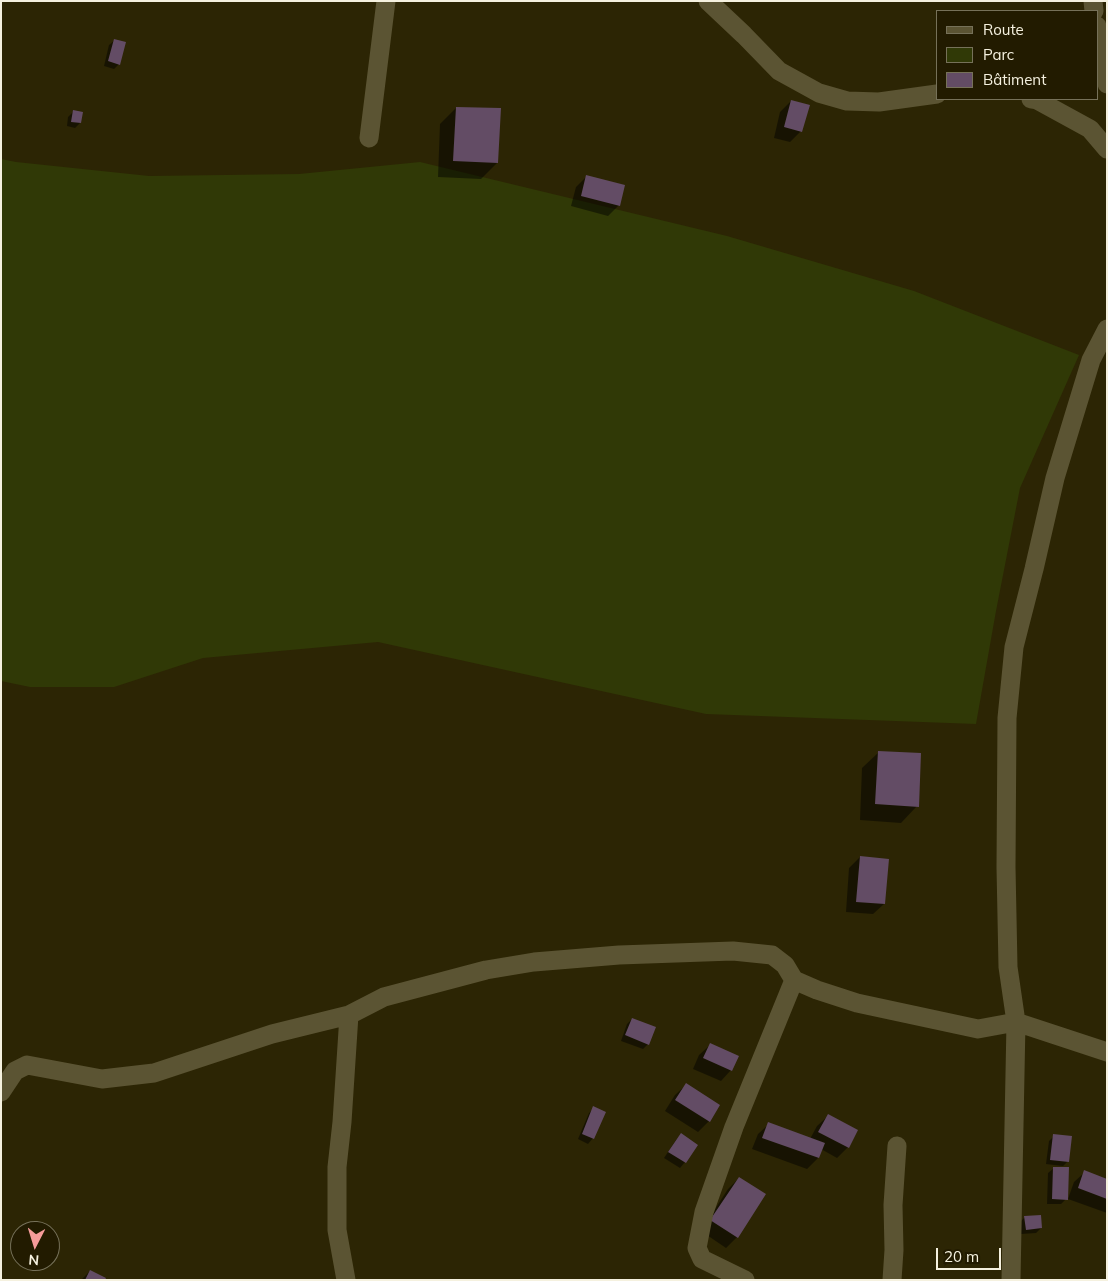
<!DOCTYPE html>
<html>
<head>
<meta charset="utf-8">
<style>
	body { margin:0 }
	#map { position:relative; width:1108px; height:1281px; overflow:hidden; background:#2c2504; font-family:Mulish,sans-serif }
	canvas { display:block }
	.frame { position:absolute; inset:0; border:2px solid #f5f1df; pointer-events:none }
	.legend { position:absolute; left:936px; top:10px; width:162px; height:90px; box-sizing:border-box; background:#221b00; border:1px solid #767159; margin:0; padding:6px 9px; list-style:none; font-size:15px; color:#f5f1df }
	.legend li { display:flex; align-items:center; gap:10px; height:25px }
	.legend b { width:25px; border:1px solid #767159 }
	.north { position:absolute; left:10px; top:1221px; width:50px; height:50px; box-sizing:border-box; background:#221b00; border:1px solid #767159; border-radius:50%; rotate:185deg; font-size:14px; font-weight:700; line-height:20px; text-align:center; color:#f5f1df }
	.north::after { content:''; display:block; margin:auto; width:18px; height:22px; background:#f59b9a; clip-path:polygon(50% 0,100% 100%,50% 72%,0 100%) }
	.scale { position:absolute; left:936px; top:1248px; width:65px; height:22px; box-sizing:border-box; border:2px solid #f5f1df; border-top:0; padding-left:6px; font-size:15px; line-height:18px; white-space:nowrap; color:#f5f1df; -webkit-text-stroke:4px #221b00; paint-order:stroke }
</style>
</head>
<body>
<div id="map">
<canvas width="1108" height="1281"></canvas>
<div class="frame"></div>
<ul class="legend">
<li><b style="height:6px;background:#5b5433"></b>Route</li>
<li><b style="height:14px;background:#303906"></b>Parc</li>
<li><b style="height:14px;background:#634c65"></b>Bâtiment</li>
</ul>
<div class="north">N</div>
<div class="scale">20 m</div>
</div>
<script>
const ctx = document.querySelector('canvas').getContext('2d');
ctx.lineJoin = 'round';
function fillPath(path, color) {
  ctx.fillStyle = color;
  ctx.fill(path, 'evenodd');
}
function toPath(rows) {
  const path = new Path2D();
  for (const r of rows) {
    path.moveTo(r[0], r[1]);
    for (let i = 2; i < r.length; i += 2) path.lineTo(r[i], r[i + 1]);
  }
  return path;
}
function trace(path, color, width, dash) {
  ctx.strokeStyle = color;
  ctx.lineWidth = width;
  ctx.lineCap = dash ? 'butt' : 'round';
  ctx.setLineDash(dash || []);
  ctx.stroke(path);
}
fillPath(toPath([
	[1,159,16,162,149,176,299,174,420,162,727,236,914,291,1079,355,1020,488,996,611,976,724,706,714,378,642,203,658,114,687,30,687,1,681]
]), '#303906');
fillPath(toPath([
	[115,40,119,64,114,69,104,66,109,45],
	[791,101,801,131,790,142,774,138,780,112],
	[456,108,497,163,481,179,438,177,440,124],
	[73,112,80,123,75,128,67,126,68,117],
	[587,176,619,205,608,216,571,206,576,187],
	[879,752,917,806,901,823,860,820,862,768],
	[860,857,884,904,873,914,846,912,849,868],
	[632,1019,648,1044,643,1049,621,1041,627,1024],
	[710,1045,731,1070,721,1081,693,1069,699,1055],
	[686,1085,709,1121,698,1132,665,1111,675,1095],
	[594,1108,593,1138,588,1144,578,1139,589,1113],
	[828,1116,848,1147,837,1158,821,1149,818,1158,807,1169,752,1149,758,1134,769,1124,810,1139,817,1126],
	[681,1135,696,1145,685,1162,680,1168,664,1158,676,1140],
	[1054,1136,1068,1161,1063,1166,1046,1164,1049,1141],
	[1054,1168,1066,1199,1061,1204,1047,1204,1048,1173],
	[1085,1172,1107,1180,1107,1213,1068,1199,1074,1182],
	[739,1178,737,1237,726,1248,701,1231,728,1189],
	[1025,1217,1041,1228,1036,1233,1021,1234,1020,1222],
	[90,1271,104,1280,81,1280]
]), '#0007');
fillPath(toPath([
	[114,39,126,42,120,65,108,61],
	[791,100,810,105,802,132,784,127],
	[456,107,501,108,498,163,453,161],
	[73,110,83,112,81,123,71,122],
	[586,175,625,185,620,206,581,196],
	[878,751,921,753,919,807,875,804],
	[860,856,889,859,885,904,856,902],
	[632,1018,656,1027,649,1045,625,1035],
	[710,1043,739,1056,732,1071,703,1058],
	[686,1083,720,1105,710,1122,675,1100],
	[593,1106,606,1112,594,1139,582,1134],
	[828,1114,858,1130,849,1148,818,1132],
	[768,1122,825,1143,819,1158,762,1138],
	[681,1133,698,1145,686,1163,668,1152],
	[1053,1134,1072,1136,1069,1162,1050,1160],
	[1053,1167,1069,1167,1068,1200,1052,1199],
	[1084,1170,1107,1179,1107,1199,1078,1188],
	[739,1177,766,1194,738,1238,710,1220],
	[1041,1215,1042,1228,1026,1230,1024,1216],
	[90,1270,106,1278,105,1280,85,1280]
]), '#634c65');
trace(toPath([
	[708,1,744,35,779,71,819,93,847,101,879,102,937,94],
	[1093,1,1094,11],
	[1097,26,1107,84],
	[1031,99,1037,100,1090,129,1107,149],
	[369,138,386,1],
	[1,1092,15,1071,27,1065,102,1079,154,1073,272,1034,349,1015,384,997,486,970,534,962,619,955,733,951,772,955,785,965,794,980,817,990,857,1003,978,1029,1016,1022,1107,1052],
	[346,1280,337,1230,337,1167,342,1122,349,1015],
	[745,1280,702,1259,697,1248,704,1212,734,1127,794,980],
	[892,1280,894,1250,893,1205,897,1146],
	[1011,1280,1016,1022,1008,967,1006,867,1007,718,1014,647,1034,569,1055,478,1091,360,1107,329]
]), '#5b5433', 19);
</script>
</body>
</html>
